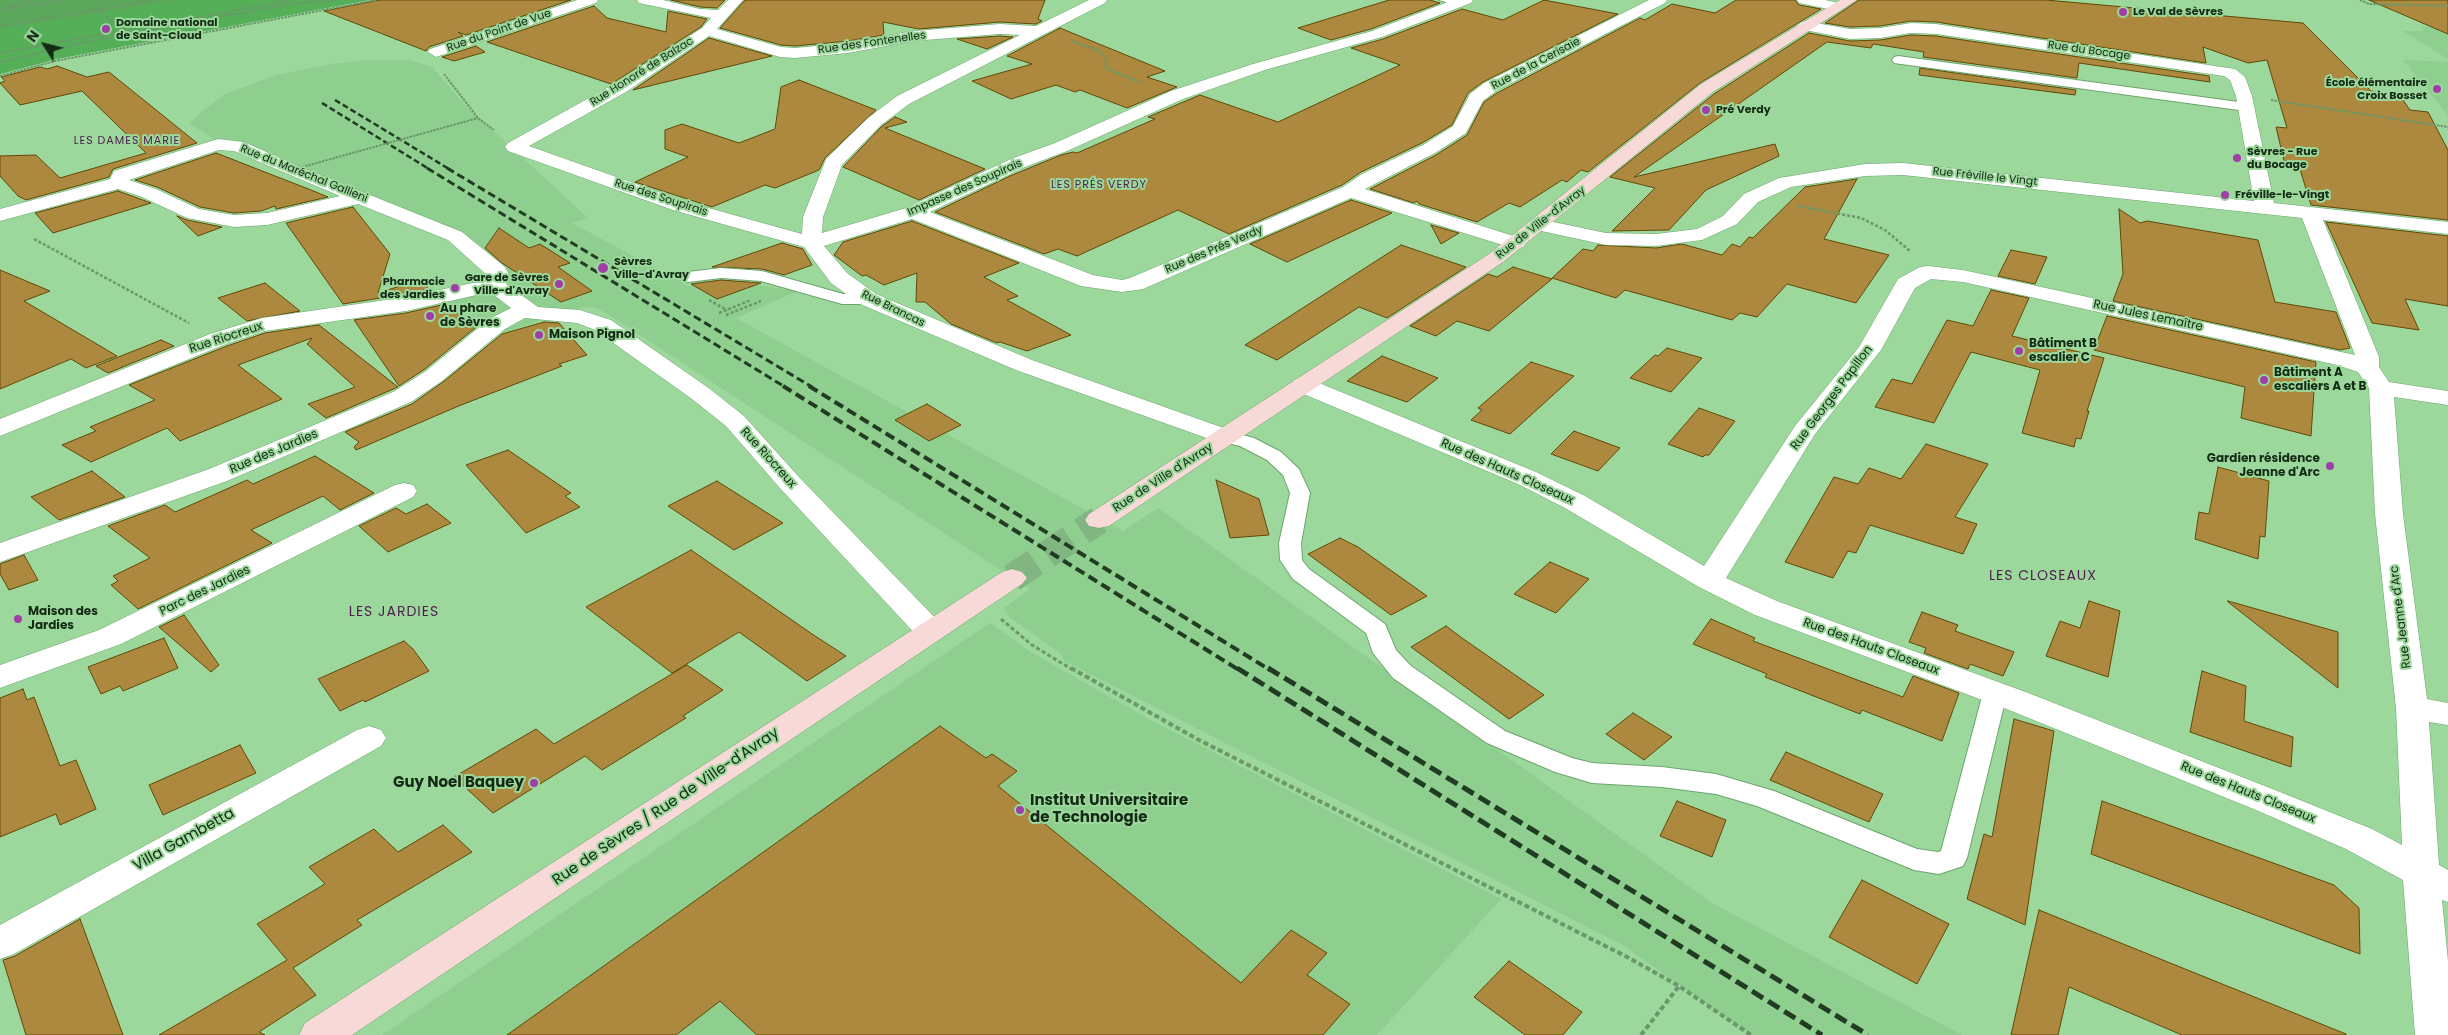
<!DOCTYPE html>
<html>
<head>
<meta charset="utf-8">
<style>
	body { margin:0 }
	#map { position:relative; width:2448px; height:1035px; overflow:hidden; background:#9cd79c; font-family:Poppins,sans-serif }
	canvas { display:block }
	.north { position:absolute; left:20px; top:20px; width:50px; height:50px; -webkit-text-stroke:4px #9cd79c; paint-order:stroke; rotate:306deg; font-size:14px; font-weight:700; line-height:20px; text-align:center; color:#132b14 }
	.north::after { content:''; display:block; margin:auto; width:18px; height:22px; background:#132b14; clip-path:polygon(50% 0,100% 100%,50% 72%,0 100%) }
</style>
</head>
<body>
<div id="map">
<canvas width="2448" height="1035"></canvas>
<div class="north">N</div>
</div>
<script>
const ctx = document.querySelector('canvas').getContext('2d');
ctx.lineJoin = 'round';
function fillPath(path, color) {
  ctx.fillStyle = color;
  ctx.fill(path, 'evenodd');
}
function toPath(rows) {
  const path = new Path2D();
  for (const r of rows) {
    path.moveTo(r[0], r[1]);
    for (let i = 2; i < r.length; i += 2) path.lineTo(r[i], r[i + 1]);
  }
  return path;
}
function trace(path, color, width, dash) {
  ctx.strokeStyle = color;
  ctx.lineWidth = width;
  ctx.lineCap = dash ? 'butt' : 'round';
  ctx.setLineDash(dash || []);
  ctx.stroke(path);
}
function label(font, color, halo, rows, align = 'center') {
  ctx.font = font + ' Poppins,sans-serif';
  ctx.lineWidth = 4;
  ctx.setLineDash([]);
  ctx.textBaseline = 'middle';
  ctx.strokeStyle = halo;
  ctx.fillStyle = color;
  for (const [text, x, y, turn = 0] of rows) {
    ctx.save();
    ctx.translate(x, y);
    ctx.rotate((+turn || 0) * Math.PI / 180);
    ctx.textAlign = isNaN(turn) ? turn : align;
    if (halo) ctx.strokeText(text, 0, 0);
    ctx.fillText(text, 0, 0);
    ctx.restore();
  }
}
fillPath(toPath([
	[2448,26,2448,59,2403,31,2424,31,2422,27],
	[368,60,409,60,432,67,463,103,588,218,572,223,688,286,721,281,798,291,736,318,1123,531,1158,508,1712,903,1962,1035,1751,1035,1623,945,1064,661,1060,653,1009,617,1004,608,1030,589,606,313,597,308,584,307,479,340,437,297,509,274,454,231,228,139,217,141,189,123,223,95,276,75,332,64],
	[2403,60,2448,62,2448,115],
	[990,623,1029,651,1152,721,1501,899,1377,1035,382,1035]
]), '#8ece8e');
fillPath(toPath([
	[0,0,368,0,56,59,0,74]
]), '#5ba85d');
fillPath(toPath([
	[178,0,368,0,56,59,0,74,0,29]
]), '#55af58');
const building = toPath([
	[379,0,571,0,466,35,458,32,463,36,429,47,426,51,324,11,379,0],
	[671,0,725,0,717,8,700,7,671,0],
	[745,0,1045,0,1038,19,1042,21,1036,24,1000,22,919,29,883,22,884,35,848,41,795,46,781,45,720,28,745,0],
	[1389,0,1430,0,1440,3,1371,29,1331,40,1298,28,1389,0],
	[1544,0,1618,14,1483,82,1468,93,1452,125,1422,143,1361,172,1342,185,1229,234,1178,210,1077,256,1058,249,1044,254,935,212,1010,176,1061,155,1073,152,1077,153,1155,119,1148,117,1200,95,1278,122,1400,65,1351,48,1383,39,1462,9,1503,20,1544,0],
	[1736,0,1795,0,1799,5,1821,9,1700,83,1588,172,1581,170,1567,182,1562,180,1520,207,1509,203,1477,222,1419,204,1417,201,1414,203,1370,189,1436,155,1467,135,1484,102,1497,93,1640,18,1645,20,1672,4,1715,13,1736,0],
	[1859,0,2046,0,2303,23,2371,91,2395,94,2400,96,2410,110,2428,112,2448,150,2448,220,2311,205,2298,163,2284,161,2276,127,2287,128,2267,60,2248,63,2203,47,2206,63,1936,22,1911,21,1880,26,1850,27,1825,23,1859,0],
	[2369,0,2448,0,2448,34,2369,0],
	[594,6,607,18,666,32,668,11,707,19,701,27,611,84,487,42,594,6],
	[1060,28,1165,71,1147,77,1177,87,1127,108,1080,90,1075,92,1056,85,1011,99,972,81,1032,64,1007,56,1060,28],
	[1809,33,1850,41,1880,40,1911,35,1936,36,2209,76,2210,82,2079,63,2077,78,1923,57,1924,52,1873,44,1871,48,1827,42,1634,177,1775,144,1779,156,1706,190,1669,230,1612,231,1655,188,1610,177,1714,94,1809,33],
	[1000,36,1013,37,987,49,957,39,1000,36],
	[709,38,772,56,633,90,709,38],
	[476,46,485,52,454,61,442,57,476,46],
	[57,66,87,77,109,72,197,143,113,169,109,177,26,200,18,196,0,176,0,156,36,155,60,178,146,153,82,91,20,105,0,83,5,81,1,77,40,67,47,69,57,66],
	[1920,68,2076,90,2075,95,1919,75,1920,68],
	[799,80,876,110,825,158,819,170,775,188,765,185,712,207,635,182,688,157,665,149,665,130,682,124,739,143,775,129,781,87,799,80],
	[895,117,907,122,885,128,985,169,919,200,843,167,881,127,895,117],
	[216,153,311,190,328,197,276,209,275,206,261,211,234,213,200,207,157,187,135,180,216,153],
	[1857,179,1824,239,1889,255,1856,303,1787,284,1757,317,1740,313,1732,320,1625,290,1616,298,1552,278,1583,249,1593,251,1598,245,1656,248,1682,244,1722,255,1732,244,1740,247,1749,237,1753,238,1805,187,1857,179],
	[118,191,151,203,53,233,35,213,118,191],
	[1351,200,1392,213,1287,262,1250,244,1351,200],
	[353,207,390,254,378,293,419,280,430,290,343,304,286,223,353,207],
	[2119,209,2140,223,2147,221,2258,240,2275,302,2336,312,2350,348,2340,350,2113,301,2123,274,2119,209],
	[177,216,187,220,222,227,198,236,177,216],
	[912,221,1019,263,984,277,1018,296,1007,300,1071,335,1027,351,1000,342,997,343,951,324,925,302,916,302,917,273,884,285,866,275,862,276,834,255,843,242,912,221],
	[2326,222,2448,236,2448,306,2405,299,2419,330,2372,323,2326,222],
	[1431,225,1459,233,1441,244,1431,225],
	[499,228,529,248,540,244,570,263,558,267,592,291,561,302,502,263,485,248,499,228],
	[782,243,803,249,812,265,784,275,762,269,712,267,782,243],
	[1401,245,1466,267,1387,318,1359,307,1277,360,1245,345,1401,245],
	[2011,250,2047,257,2035,284,1998,276,2011,250],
	[1513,267,1552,279,1489,331,1457,321,1436,336,1410,326,1488,274,1497,277,1513,267],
	[0,270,50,291,24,301,117,356,86,368,71,359,0,389,0,270],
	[721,280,761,283,717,299,691,284,721,280],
	[265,283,300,311,247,321,218,298,265,283],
	[1991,290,2029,298,2012,336,2104,358,2087,411,2089,411,2081,439,2076,438,2074,447,2022,433,2040,370,1971,352,1934,423,1875,407,1892,379,1912,384,1947,320,1973,326,1991,290],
	[446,304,475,328,425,369,399,386,354,320,406,313,446,304],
	[2107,316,2316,362,2311,436,2241,418,2245,387,2094,350,2107,316],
	[544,322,559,323,587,355,559,364,562,366,461,405,356,450,354,447,359,442,345,432,412,404,443,382,502,334,544,322],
	[319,325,398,387,326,418,308,404,355,387,307,344,312,338,238,365,282,399,180,441,167,428,91,462,62,445,96,431,90,427,155,400,129,385,227,346,265,333,319,325],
	[161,340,174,346,108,373,96,366,161,340],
	[1667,348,1702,358,1671,392,1630,378,1655,355,1658,356,1667,348],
	[1382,356,1438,378,1407,402,1347,381,1382,356],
	[1531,362,1574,376,1510,434,1471,420,1482,410,1478,408,1531,362],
	[927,404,961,425,929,441,895,420,927,404],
	[1699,408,1735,421,1709,455,1705,455,1703,457,1668,444,1699,408],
	[1574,431,1620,448,1598,471,1551,454,1574,431],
	[1926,444,1988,464,1955,517,1977,524,1963,554,1870,525,1856,553,1848,551,1833,578,1785,562,1834,477,1858,484,1869,468,1901,479,1926,444],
	[508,450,571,493,565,496,580,507,526,533,466,465,508,450],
	[315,456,374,493,340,510,323,496,251,530,272,543,138,609,111,585,118,581,113,576,150,558,108,526,165,505,175,512,247,480,253,484,315,456],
	[2218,467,2269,481,2265,537,2260,536,2258,559,2195,539,2199,512,2209,514,2218,467],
	[92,471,125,497,59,520,31,497,92,471],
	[1216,480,1259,499,1269,535,1230,538,1216,480],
	[717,481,783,523,734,550,668,506,717,481],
	[427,504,451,523,388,552,359,526,396,508,406,514,427,504],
	[1340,538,1358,547,1427,596,1391,615,1308,554,1340,538],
	[691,550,812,634,846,656,807,681,739,632,672,673,586,607,691,550],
	[24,555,38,580,9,590,0,574,0,564,24,555],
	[1550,562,1589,579,1556,613,1514,594,1550,562],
	[2089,601,2120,611,2108,677,2046,656,2060,621,2080,628,2089,601],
	[2228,601,2338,632,2338,688,2228,602,2228,601],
	[1922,612,1958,625,1955,631,2014,652,2003,676,1970,664,1968,669,1924,653,1926,648,1909,642,1922,612],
	[184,615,219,665,211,672,159,627,184,615],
	[1711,619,1755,638,1753,641,1903,697,1913,676,1959,693,1942,741,1862,710,1860,714,1765,677,1767,674,1693,644,1711,619],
	[1446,626,1462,638,1544,695,1509,719,1411,647,1446,626],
	[164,638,178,668,123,691,120,686,101,694,88,667,164,638],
	[404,641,413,649,429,671,365,702,363,700,340,711,318,679,404,641],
	[687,665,723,690,683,716,686,718,602,770,585,756,493,813,454,777,536,729,554,744,687,665],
	[2202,671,2246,686,2244,721,2293,737,2291,767,2190,732,2202,671],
	[23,689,27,700,34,697,60,766,76,760,96,809,60,825,56,814,0,837,0,698,23,689],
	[1633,713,1672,737,1644,760,1606,734,1633,713],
	[2014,719,2054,731,2025,925,1967,899,1984,834,1992,837,2014,719],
	[940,726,986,758,992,754,1017,771,998,786,1241,983,1291,930,1327,953,1307,975,1350,1004,1323,1035,757,1035,720,1001,676,1035,507,1035,940,726],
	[240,745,256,773,163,815,149,785,240,745],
	[1786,752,1883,794,1869,822,1770,780,1786,752],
	[1677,801,1726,820,1712,857,1660,836,1677,801],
	[2102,801,2334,885,2359,908,2360,954,2091,854,2102,801],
	[443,825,472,852,357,920,362,925,293,968,316,995,259,1032,265,1035,159,1035,287,960,257,924,325,884,309,867,374,829,398,852,443,825],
	[1862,880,1949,924,1917,984,1829,937,1862,880],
	[2039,910,2346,1034,2346,1035,2182,1035,2069,987,2058,1035,2011,1035,2039,910],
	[80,919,123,1035,26,1035,3,960,15,956,80,919],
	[1509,961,1582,1012,1563,1035,1525,1035,1474,997,1509,961]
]);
fillPath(building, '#ac893e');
trace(building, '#614806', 1);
trace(toPath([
	[1012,578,1099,520]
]), '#81b581', 28, [28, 14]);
const service = toPath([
	[1439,0,1459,0,1464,3,1458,6,1439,0],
	[1898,56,2246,103,2253,107,2246,111,1894,63,1892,60,1894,57,1898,56],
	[721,268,762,271,843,294,868,294,874,295,876,299,874,303,868,304,842,304,761,281,721,278,688,282,682,281,680,277,682,273,688,272,721,268],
	[1226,431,1254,438,1281,452,1299,469,1310,493,1301,543,1302,560,1309,569,1385,624,1396,650,1411,666,1505,731,1572,758,1592,763,1662,767,1716,774,1774,791,1917,849,1938,852,1941,851,1983,693,1986,687,1995,685,2004,687,2007,693,1967,858,1963,866,1939,874,1914,870,1757,806,1716,794,1662,787,1592,783,1555,772,1487,743,1393,678,1373,653,1366,633,1293,579,1280,560,1279,543,1290,493,1283,475,1267,460,1240,446,1219,441,1216,437,1219,433,1226,431]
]);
const minor = toPath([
	[577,0,598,0,596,3,442,55,436,57,428,52,430,49,577,0],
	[637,0,663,0,700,9,718,10,728,0,743,0,717,29,781,47,795,48,848,43,913,31,1000,24,1036,26,1089,0,1107,0,1105,3,909,104,880,126,842,165,823,217,822,233,906,208,1011,159,1055,143,1171,91,1253,64,1372,31,1453,0,1473,0,1471,3,1382,37,1265,70,1183,99,1067,151,1025,167,930,212,1093,275,1122,280,1130,278,1343,187,1362,174,1423,145,1453,126,1470,94,1484,83,1649,0,1667,0,1665,3,1496,91,1483,101,1466,133,1435,153,1365,189,1523,239,1526,243,1523,247,1516,249,1509,247,1351,198,1143,289,1122,292,1081,286,912,219,824,246,847,273,876,294,1032,360,1235,432,1239,437,1235,442,1226,445,1016,370,860,304,831,283,804,247,673,210,508,151,505,147,508,143,614,84,702,28,711,18,639,3,637,0],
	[1000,34,1020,35,897,96,868,118,826,159,803,217,802,234,687,202,529,146,626,92,709,36,780,57,795,58,848,53,913,41,1000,34],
	[1797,0,1825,0,1843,4,1845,7,1838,11,1799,3,1797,0],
	[1805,21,1850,29,1880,28,1911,23,1936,24,2235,69,2245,77,2252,96,2274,203,2448,222,2448,234,2323,220,2379,357,2379,367,2389,382,2448,391,2448,405,2394,397,2403,514,2427,699,2448,703,2448,725,2429,722,2439,865,2448,870,2448,902,2442,900,2448,961,2448,1035,2415,1035,2403,880,2346,849,2256,810,2009,710,1755,615,1699,587,1565,508,1518,484,1294,390,1291,385,1294,380,1303,378,1312,380,1536,472,1585,496,1704,566,1795,426,1859,347,1898,279,1920,267,1928,266,1963,270,2355,355,2302,218,1903,175,1865,176,1791,187,1758,202,1737,224,1702,240,1656,246,1606,245,1532,229,1529,225,1532,221,1539,219,1606,233,1656,234,1697,229,1723,216,1744,194,1779,178,1865,164,1903,163,2254,201,2236,96,2230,80,2224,76,1936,34,1911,33,1880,38,1850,39,1800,29,1797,26,1800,23,1805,21],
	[1931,279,1963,282,2337,365,2358,372,2369,388,2375,514,2396,708,2402,845,2372,829,2280,792,2031,694,1777,601,1726,578,1815,434,1881,350,1915,288,1931,279],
	[218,139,244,142,298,166,462,232,505,267,511,278,506,284,538,307,580,310,611,320,710,389,744,416,797,475,941,624,945,631,941,638,930,641,919,638,779,487,726,426,692,399,595,330,577,323,525,318,505,329,442,381,411,402,227,481,0,562,0,543,209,469,393,392,426,371,489,319,511,308,490,292,406,311,265,331,226,344,0,436,0,419,210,334,262,318,406,297,487,280,489,277,448,240,358,204,267,225,234,227,187,218,142,197,118,189,0,221,0,209,110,179,114,171,218,139],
	[219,150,234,151,340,196,267,213,234,215,199,209,156,189,129,180,219,150],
	[404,483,413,485,417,491,413,497,121,644,0,688,0,665,99,630,395,485,404,483],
	[369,726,381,730,386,738,381,746,14,954,0,959,0,925,357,730,369,726]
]);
const secondary = toPath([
	[1840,0,1857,0,1713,92,1503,262,1109,526,1099,528,1089,526,1085,520,1089,514,1489,254,1701,84,1840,0],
	[1012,569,1022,572,1027,578,1022,584,352,1035,299,1035,305,1023,1002,572,1012,569]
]);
trace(service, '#6ba56c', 2);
trace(minor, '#6ba56c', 1);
trace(secondary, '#6ba56c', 1);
trace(toPath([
	[2360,0,2369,4,2448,6],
	[8,6,34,0],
	[0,10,60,0],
	[97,10,125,30],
	[0,26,156,0],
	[1071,41,1098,50,1107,60,1106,68,1141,83],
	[0,53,293,0],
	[0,62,95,40,290,4,336,0],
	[444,74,478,118,494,130],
	[0,76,55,61,376,0],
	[2271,100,2448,127]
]), '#6a986a', 2, [2.5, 1]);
trace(toPath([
	[1798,206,1861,218,1885,230,1910,251],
	[34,239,189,323],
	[709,300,727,310],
	[719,313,751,300],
	[726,315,761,301]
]), '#6a986a', 2.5, [3, 2]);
trace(toPath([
	[1001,619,1032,645,1073,670]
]), '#6a986a', 3, [4, 2.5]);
trace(toPath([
	[1071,668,1197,739,1629,958,1679,986,1751,1035],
	[1641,1035,1679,986]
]), '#6a986a', 4, [5, 3]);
fillPath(service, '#fff');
fillPath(minor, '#fff');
fillPath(secondary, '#f7d9d7');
trace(toPath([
	[335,100,449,169],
	[322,103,429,169]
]), '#213c22', 2.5, [6, 3]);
trace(toPath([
	[427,168,785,387],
	[447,168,812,387]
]), '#213c22', 3, [8, 4]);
trace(toPath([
	[783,386,1239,670],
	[809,386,1270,670]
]), '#213c22', 4, [10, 5]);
trace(toPath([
	[1237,668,1822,1035],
	[1268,668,1868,1035]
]), '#213c22', 5, [13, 6]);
trace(toPath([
	[295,169,478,118]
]), '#6a986a', 2, [2.5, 1]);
trace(toPath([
	[291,170,299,168]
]), '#6a986a', 2.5, [3, 2]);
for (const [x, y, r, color] of [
	[2123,12,5,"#9e3fa7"],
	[106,29,5,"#9e3fa7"],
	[2437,89,5,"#9e3fa7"],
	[1706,110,5,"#9e3fa7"],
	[2237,158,5,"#9e3fa7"],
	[2225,195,5,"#9e3fa7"],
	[603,268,6,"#9e3fa7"],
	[559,284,5,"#9e3fa7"],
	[455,288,5,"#9e3fa7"],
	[430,316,5,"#9e3fa7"],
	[539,335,5,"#9e3fa7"],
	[2019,351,5,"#9e3fa7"],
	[2264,380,5,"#9e3fa7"],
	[2330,466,5,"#9e3fa7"],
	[18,619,5,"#9e3fa7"],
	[534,783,5,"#9e3fa7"],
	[1020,810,5,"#9e3fa7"]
]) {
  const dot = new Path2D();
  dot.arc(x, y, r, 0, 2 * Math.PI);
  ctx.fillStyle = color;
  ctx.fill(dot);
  trace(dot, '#9cd79c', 2);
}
label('bold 11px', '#132b14', '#9cd79c', [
	["Le Val de Sèvres",2133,12],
	["Domaine national",116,23],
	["de Saint-Cloud",116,36],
	["École élémentaire",2427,83,"right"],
	["Croix Bosset",2427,96,"right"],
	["Pré Verdy",1716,110],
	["Sèvres - Rue",2247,152],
	["du Bocage",2247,165],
	["Fréville-le-Vingt",2235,195],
	["Sèvres",614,262],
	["Ville-d'Avray",614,275],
	["Gare de Sèvres",549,278,"right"],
	["Ville-d'Avray",549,291,"right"],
	["Pharmacie",445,282,"right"],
	["des Jardies",445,295,"right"]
], 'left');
label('11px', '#132b14', '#9cd79c', [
	["Rue du Point de Vue",499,31,-19],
	["Rue des Fontenelles",872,43,-8],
	["Rue du Bocage",2089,51,8],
	["Rue de la Cerisaie",1536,64,-28],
	["Rue Honoré de Balzac",642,72,-32],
	["Rue du Maréchal Gallieni",304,174,22],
	["Rue Fréville le Vingt",1985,177,6],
	["Impasse des Soupirais",965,188,-24],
	["Rue des Soupirais",661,198,18],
	["Rue de Ville-d'Avray",1541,223,-38],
	["Rue des Prés Verdy",1214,250,-23],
	["Rue Brancas",893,309,26]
]);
ctx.letterSpacing = '1px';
label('11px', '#4d1e50', '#9cd79c', [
	["LES DAMES MARIE",127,141],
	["LES PRÉS VERDY",1099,185]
]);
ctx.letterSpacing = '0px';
label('bold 12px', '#132b14', '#9cd79c', [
	["Au phare",440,309],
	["de Sèvres",440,323],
	["Maison Pignol",549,335],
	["Bâtiment B",2029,344],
	["escalier C",2029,358],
	["Bâtiment A",2274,373],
	["escaliers A et B",2274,387],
	["Gardien résidence",2320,459,"right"],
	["Jeanne d'Arc",2320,473,"right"],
	["Maison des",28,612],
	["Jardies",28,626]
], 'left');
label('12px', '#132b14', '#9cd79c', [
	["Rue Jules Lemaître",2148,316,12],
	["Rue Riocreux",226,338,-18],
	["Rue Georges Papillon",1832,398,-53],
	["Rue des Jardies",274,452,-23],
	["Rue Riocreux",768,458,48],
	["Rue des Hauts Closeaux",1507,472,24],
	["Rue de Ville d'Avray",1163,478,-33],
	["Parc des Jardies",205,591,-26],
	["Rue Jeanne d'Arc",2401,617,-97],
	["Rue des Hauts Closeaux",1871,647,20],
	["Rue des Hauts Closeaux",2248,793,22]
]);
ctx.letterSpacing = '1px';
label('14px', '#4d1e50', '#9cd79c', [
	["LES CLOSEAUX",2043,576],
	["LES JARDIES",394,612]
]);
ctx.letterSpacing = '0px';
label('bold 15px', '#132b14', '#9cd79c', [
	["Guy Noel Baquey",524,783],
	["Institut Universitaire",1030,801,"left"],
	["de Technologie",1030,818,"left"]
], 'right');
label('15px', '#132b14', '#9cd79c', [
	["Rue de Sèvres / Rue de Ville-d'Avray",666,807,-34],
	["Villa Gambetta",184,840,-29]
]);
</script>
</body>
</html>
